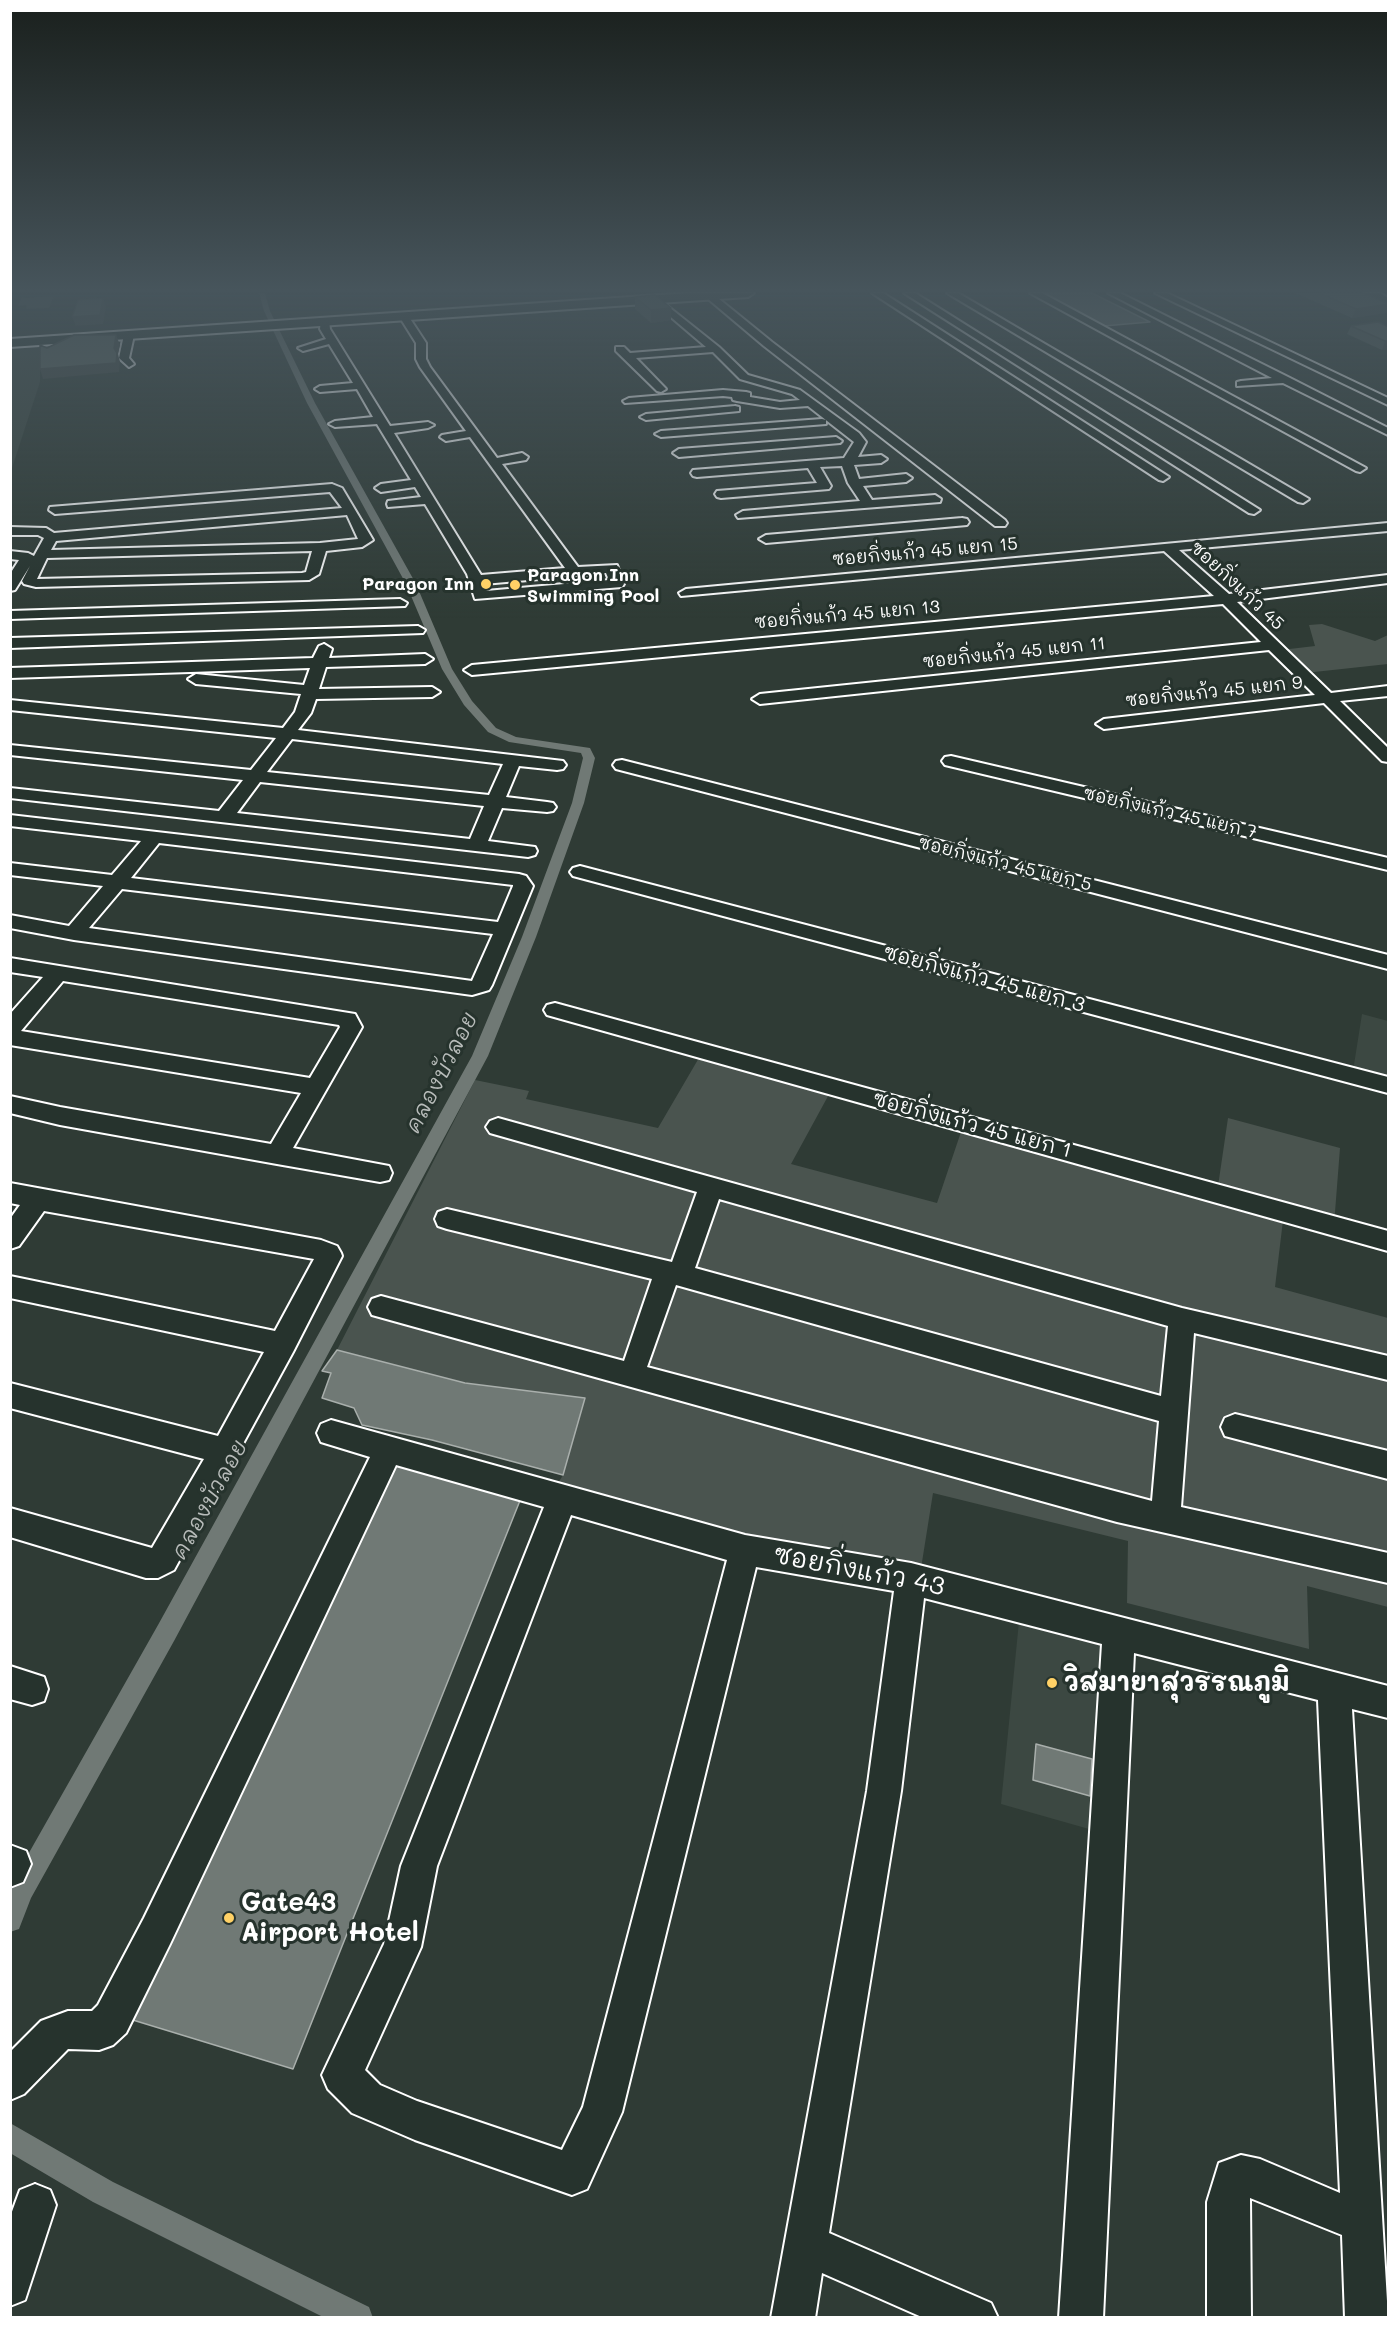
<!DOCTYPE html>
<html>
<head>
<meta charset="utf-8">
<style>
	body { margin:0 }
	#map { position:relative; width:1399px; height:2328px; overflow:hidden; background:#2f3b35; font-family:Mali,sans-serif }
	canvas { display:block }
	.frame { position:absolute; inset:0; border:12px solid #fff; pointer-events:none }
</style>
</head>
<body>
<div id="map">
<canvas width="1399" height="2328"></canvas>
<div class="frame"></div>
</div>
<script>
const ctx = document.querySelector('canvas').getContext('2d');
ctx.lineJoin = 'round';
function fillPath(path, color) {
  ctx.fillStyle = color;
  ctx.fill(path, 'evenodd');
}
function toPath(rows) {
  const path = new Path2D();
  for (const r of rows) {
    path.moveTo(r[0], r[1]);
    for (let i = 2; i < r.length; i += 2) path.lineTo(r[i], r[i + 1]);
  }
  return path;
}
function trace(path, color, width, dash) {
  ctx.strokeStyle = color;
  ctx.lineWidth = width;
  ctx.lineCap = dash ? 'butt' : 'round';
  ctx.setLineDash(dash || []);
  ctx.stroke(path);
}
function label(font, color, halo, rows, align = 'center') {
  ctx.font = font + ' Mali,"Playpen Sans Thai",sans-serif';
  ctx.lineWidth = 6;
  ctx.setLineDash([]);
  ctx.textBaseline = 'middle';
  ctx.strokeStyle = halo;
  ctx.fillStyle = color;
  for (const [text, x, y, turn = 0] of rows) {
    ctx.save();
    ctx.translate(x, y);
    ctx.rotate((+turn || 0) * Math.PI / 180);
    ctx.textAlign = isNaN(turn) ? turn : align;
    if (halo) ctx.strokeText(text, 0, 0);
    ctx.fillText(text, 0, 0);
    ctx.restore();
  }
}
fillPath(toPath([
	[73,341,43,361,40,371,40,382,11,471,11,346],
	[1362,1014,1388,1021,1388,1081,1353,1071],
	[1020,1611,1107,1635,1096,1831,1001,1804]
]), '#3c4842');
fillPath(toPath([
	[54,296,49,308,26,309,27,305,18,306,21,298],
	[1322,624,1375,641,1388,635,1388,664,1305,673,1281,650,1315,646,1309,625],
	[703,1051,833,1087,791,1164,937,1203,964,1123,1217,1193,1228,1118,1340,1148,1334,1225,1284,1212,1275,1287,1388,1318,1388,1607,1307,1586,1309,1649,1127,1603,1128,1541,933,1493,919,1581,746,1537,557,1485,563,1475,584,1398,465,1383,337,1350,475,1080,529,1091,526,1099,658,1128]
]), '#4a544f');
const water = toPath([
	[1042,293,1092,293,1150,322,1104,326,1042,293],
	[337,1350,465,1383,585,1398,563,1475,432,1440,362,1425,354,1408,322,1398,331,1373,322,1371,337,1350],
	[389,1460,521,1498,293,2069,123,2017,389,1460],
	[1036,1744,1092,1759,1090,1796,1033,1780,1036,1744]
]);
fillPath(water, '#707975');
trace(water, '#a9afac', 1.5);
fillPath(toPath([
	[259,293,265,293,270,311,315,403,416,584,452,669,472,701,496,728,516,737,590,748,595,758,584,803,536,937,488,1056,174,1641,31,1898,19,1929,10,1932,10,1888,13,1881,158,1625,472,1056,522,937,572,803,583,758,581,753,509,742,488,732,464,705,442,669,406,584,307,403,264,311,259,293],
	[10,2123,113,2182,369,2307,373,2318,325,2318,93,2202,10,2153,10,2123]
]), '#707975');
const minor = toPath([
	[872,293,883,293,1169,477,1163,481,1159,480,872,293],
	[904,293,915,293,1260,510,1254,514,1249,513,904,293],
	[947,293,958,293,1309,499,1303,503,1298,502,947,293],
	[1030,293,1042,293,1366,468,1360,472,1356,471,1030,293],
	[1108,293,1120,293,1290,378,1388,428,1388,435,1283,383,1237,386,1237,382,1241,381,1272,378,1108,293],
	[1155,293,1167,293,1388,398,1388,405,1155,293],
	[707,294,713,294,772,342,1005,520,1007,523,1005,526,995,526,764,346,707,298,707,294],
	[655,296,719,347,748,375,800,390,859,433,866,442,858,457,881,455,887,459,881,463,854,465,859,479,906,474,912,478,906,482,863,486,872,500,935,495,941,499,940,502,738,518,736,515,743,511,860,501,848,483,842,466,820,467,831,486,829,489,721,498,717,497,715,494,717,491,817,483,808,468,697,477,693,476,691,473,693,470,844,458,854,442,808,406,780,408,737,401,733,400,732,397,723,396,625,403,623,401,629,398,723,390,746,392,750,393,750,397,780,402,800,400,792,394,740,379,713,352,636,358,666,389,661,392,657,391,616,351,616,347,624,347,630,353,706,347,652,301,650,299,655,296],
	[404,313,407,314,426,343,426,359,430,367,497,458,522,453,528,457,526,460,502,464,578,567,617,565,624,584,622,587,475,599,467,574,425,504,388,507,387,504,388,501,421,497,415,487,381,492,375,488,381,484,411,480,377,424,335,427,329,424,335,421,373,417,357,389,320,392,315,389,320,386,353,383,329,344,303,351,298,348,326,339,320,329,321,319,329,321,330,329,390,426,428,422,434,425,428,428,394,433,481,575,565,568,470,437,446,441,440,437,442,435,466,431,420,367,416,359,416,343,399,316,404,313],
	[606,573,609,580,486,591,484,584,606,573],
	[129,332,134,335,129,358,134,364,129,367,119,358,124,335,129,332],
	[735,406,739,407,739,411,646,420,640,417,646,414,735,406],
	[822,419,826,420,826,424,661,437,655,434,661,431,822,419],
	[836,437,842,441,840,443,679,457,673,453,679,449,836,437],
	[332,484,342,488,373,540,362,547,326,551,319,574,309,580,36,587,24,584,22,581,30,566,15,590,10,591,10,574,19,560,10,559,10,551,28,553,34,556,44,538,38,535,10,535,10,527,46,528,54,533,342,508,330,492,55,514,49,510,50,507,332,484],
	[347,515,358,539,320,543,51,550,56,541,347,515],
	[312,551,306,572,302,573,37,579,47,558,312,551],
	[962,518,967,519,969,522,967,525,766,543,759,539,766,535,962,518],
	[1388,523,1388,531,1179,550,1229,594,1388,575,1388,583,1237,602,1331,693,1388,686,1388,696,1340,701,1388,748,1388,762,1382,761,1324,703,1104,729,1096,724,1104,719,1315,695,1269,650,760,704,752,699,760,694,1261,642,1223,604,472,675,464,670,472,665,1214,596,1164,551,681,596,679,593,686,589,1388,523],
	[400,599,407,603,405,606,10,619,10,611,400,599],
	[418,626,425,630,423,633,10,648,10,638,418,626],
	[324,644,332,649,329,658,425,654,433,659,425,664,326,667,319,689,432,687,440,692,432,697,316,699,311,713,298,730,563,761,566,765,563,769,557,770,519,766,506,797,547,802,553,803,556,807,553,811,547,812,502,808,488,841,535,847,537,851,535,855,528,857,10,798,10,788,219,811,243,780,10,755,10,745,251,770,276,738,10,710,10,700,283,728,295,712,301,694,196,684,188,679,196,674,304,685,310,668,10,678,10,668,313,658,319,646,324,644],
	[292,739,503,764,489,795,267,772,292,739],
	[260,782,484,806,470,839,237,813,260,782],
	[951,756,1388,858,1388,870,945,765,942,761,945,757,951,756],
	[622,760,1388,955,1388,969,616,769,613,765,616,761,622,760],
	[10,815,519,874,526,876,533,886,492,985,489,990,472,995,74,940,10,928,10,915,69,926,103,886,10,875,10,863,112,875,141,841,10,826,10,815],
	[159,843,513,885,513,886,498,922,131,878,159,843],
	[122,889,493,934,472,981,89,928,122,889],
	[580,866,1388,1077,1388,1093,573,876,570,872,573,868,580,866],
	[10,958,355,1014,362,1027,293,1148,389,1166,392,1173,389,1180,380,1182,277,1164,60,1125,10,1113,10,1096,60,1107,271,1144,301,1093,10,1045,10,1014,43,977,10,972,10,958],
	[63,981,339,1025,340,1027,310,1078,21,1031,63,981],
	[555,1003,1388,1231,1388,1251,547,1015,544,1010,547,1005,555,1003],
	[498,1118,1182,1308,1388,1356,1388,1380,1194,1333,1181,1507,1388,1553,1388,1583,1117,1522,372,1315,368,1307,372,1299,381,1296,624,1361,652,1279,447,1229,438,1226,435,1219,438,1212,447,1209,672,1262,697,1192,490,1133,486,1127,490,1121,498,1118],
	[719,1199,1168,1326,1161,1396,695,1268,719,1199],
	[676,1285,1159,1421,1152,1501,647,1367,676,1285],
	[10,1183,321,1240,337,1246,341,1253,342,1256,293,1352,174,1570,158,1578,146,1578,10,1537,10,1508,152,1548,204,1459,10,1408,10,1383,218,1436,264,1352,10,1298,10,1276,275,1331,314,1259,44,1211,19,1246,10,1249,10,1219,20,1205,10,1203,10,1183],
	[1235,1414,1388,1451,1388,1479,1225,1436,1221,1427,1225,1418,1235,1414],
	[331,1420,745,1535,911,1563,1388,1686,1388,1718,1352,1709,1388,2318,1345,2318,1342,2235,1250,2198,1251,2318,1207,2318,1207,2202,1219,2163,1241,2155,1260,2159,1340,2193,1318,1700,1134,1653,1103,2318,1059,2318,1102,1644,924,1598,901,1791,829,2233,991,2303,998,2318,924,2318,822,2273,815,2318,771,2318,867,1791,894,1591,756,1567,622,2112,587,2189,572,2195,415,2140,352,2113,328,2089,322,2075,384,1944,401,1866,544,1507,396,1465,170,1944,126,2033,113,2045,99,2050,68,2049,24,2094,10,2100,10,2052,41,2021,68,2011,92,2011,98,2005,144,1918,370,1457,321,1442,317,1433,321,1424,331,1420],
	[571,1515,727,1560,583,2107,562,2150,417,2101,380,2085,365,2070,421,1947,437,1866,571,1515],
	[10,1666,44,1677,48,1689,44,1701,32,1705,10,1699,10,1666],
	[10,1845,26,1851,31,1864,23,1882,10,1887,10,1845],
	[35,2184,50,2190,56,2205,25,2300,10,2306,10,2217,20,2190,35,2184]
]);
const major = toPath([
	[689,293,754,293,748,297,10,347,10,339,689,293],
	[1363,293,1380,293,1388,298,1388,306,1363,293]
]);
trace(minor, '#fff', 4);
trace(major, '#fff', 4);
fillPath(minor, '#26332d');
fillPath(major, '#26332d');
fillPath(toPath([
	[1295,293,1364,293,1389,304,1389,308,1386,313,1352,318],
	[635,297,671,308,671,320,651,323,635,309],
	[1351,326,1389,327,1389,349,1382,350,1347,334]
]), '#4e5853');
fillPath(toPath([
	[103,298,106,307,103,324,76,326,72,317],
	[1389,304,1389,308,1386,313,1352,318,1356,309],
	[671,308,671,320,651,323,651,310],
	[116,335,120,345,118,354,120,362,119,372,43,379,40,369,114,348],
	[1385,341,1389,341,1389,349,1382,350]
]), '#404744');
const building = toPath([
	[1319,293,1364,293,1389,304,1356,309,1319,293],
	[655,295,671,308,651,310,635,297,655,295],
	[103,298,100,315,72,317,78,300,103,298],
	[1378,322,1389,327,1389,341,1385,341,1351,326,1378,322],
	[74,335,116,335,114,348,117,353,116,363,40,369,40,345,47,348,74,335]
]);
fillPath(building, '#5b6661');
trace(building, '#404744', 1.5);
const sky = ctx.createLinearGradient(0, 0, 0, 619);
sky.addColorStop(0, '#1a201d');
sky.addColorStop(0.47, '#47555c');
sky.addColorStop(1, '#47555c00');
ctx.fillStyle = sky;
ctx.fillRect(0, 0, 1399, 619);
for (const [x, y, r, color] of [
	[486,584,6,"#ffd166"],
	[515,585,6,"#ffd166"],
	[1052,1683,6,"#ffd166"],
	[229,1918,6,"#ffd166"]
]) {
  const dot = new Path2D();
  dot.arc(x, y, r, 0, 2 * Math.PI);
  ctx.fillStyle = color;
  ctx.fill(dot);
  trace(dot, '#26332d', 2);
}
label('18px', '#fff', '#26332d', [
	["ซอยกิ่งแก้ว 45 แยก 15",925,552,-5],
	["ซอยกิ่งแก้ว 45",1237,586,43],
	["ซอยกิ่งแก้ว 45 แยก 13",847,615,-5],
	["ซอยกิ่งแก้ว 45 แยก 11",1014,653,-6],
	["ซอยกิ่งแก้ว 45 แยก 9",1214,692,-6],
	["ซอยกิ่งแก้ว 45 แยก 7",1170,813,13],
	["ซอยกิ่งแก้ว 45 แยก 5",1005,864,14]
]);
label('bold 18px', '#fff', '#26332d', [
	["Paragon Inn",527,575],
	["Swimming Pool",527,596],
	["Paragon Inn",474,584,"right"]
], 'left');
label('21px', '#fff', '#26332d', [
	["ซอยกิ่งแก้ว 45 แยก 3",984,979,15],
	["ซอยกิ่งแก้ว 45 แยก 1",972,1125,15]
]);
label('italic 22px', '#b8bcba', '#26332d', [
	["คลองบัวลอย",442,1073,-63],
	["คลองบัวลอย",210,1500,-61]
]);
label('26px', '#fff', '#26332d', [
	["ซอยกิ่งแก้ว 43",859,1571,11]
]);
label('bold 26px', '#fff', '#26332d', [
	["วิสมายาสุวรรณภูมิ",1064,1683],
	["Gate43",241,1903],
	["Airport Hotel",241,1933]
], 'left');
</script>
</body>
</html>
